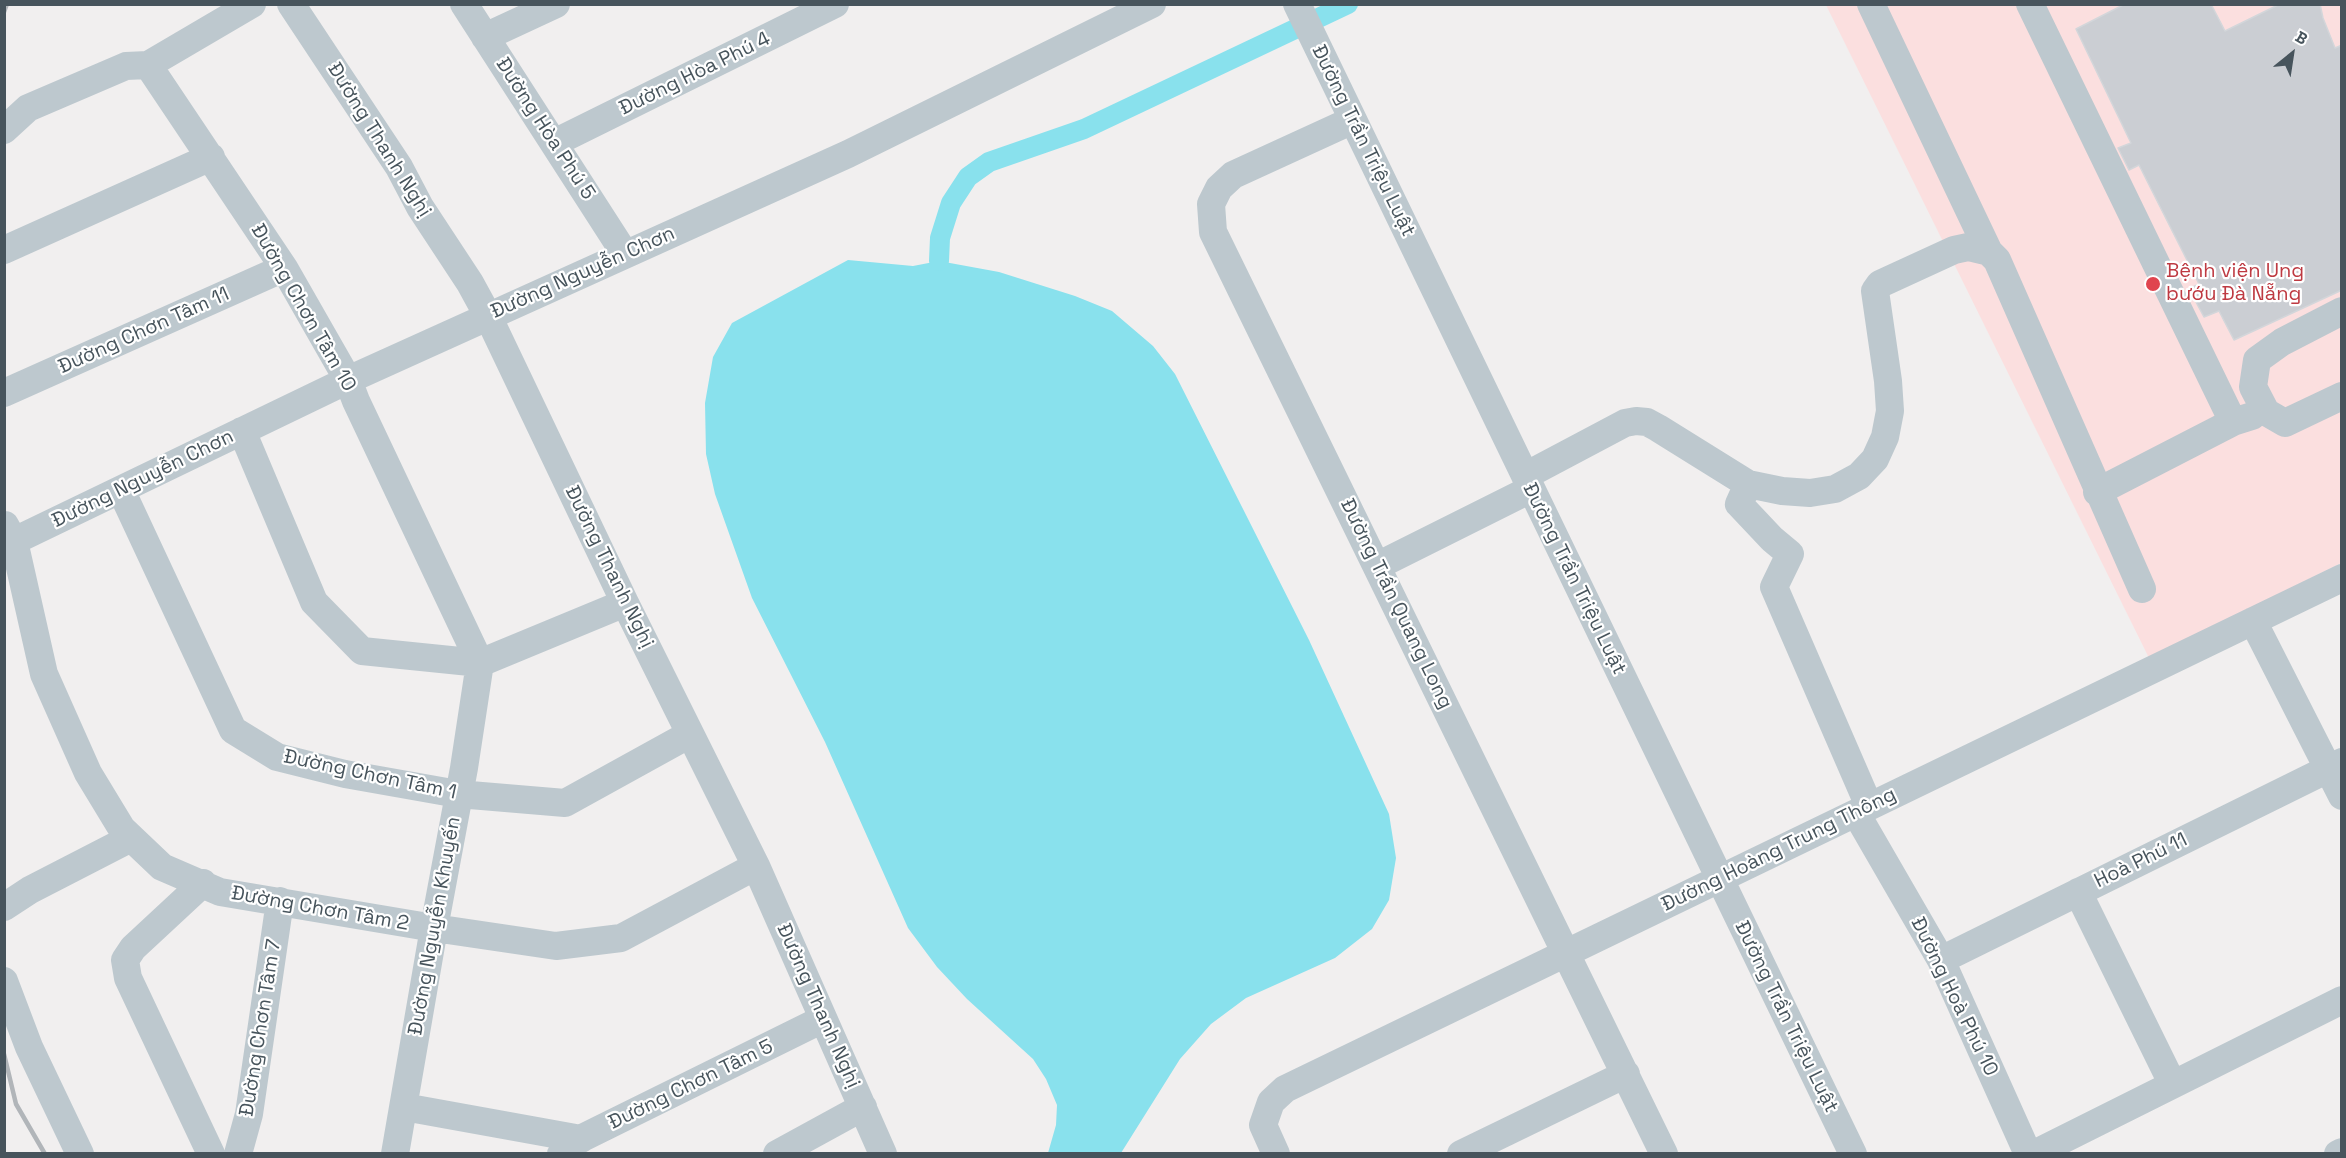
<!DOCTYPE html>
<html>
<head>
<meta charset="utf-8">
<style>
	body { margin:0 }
	#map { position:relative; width:2346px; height:1158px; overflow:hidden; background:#f1efef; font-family:"Space Grotesk",sans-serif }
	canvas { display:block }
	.frame { position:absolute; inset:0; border:6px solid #47545c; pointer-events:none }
	.north { position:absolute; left:2262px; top:24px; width:60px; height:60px; -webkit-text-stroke:4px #fff; paint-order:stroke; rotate:30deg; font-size:16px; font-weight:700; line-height:24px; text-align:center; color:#47545c }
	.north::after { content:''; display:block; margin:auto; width:21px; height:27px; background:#47545c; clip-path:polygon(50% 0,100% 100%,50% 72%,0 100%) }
</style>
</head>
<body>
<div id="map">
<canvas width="2346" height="1158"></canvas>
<div class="frame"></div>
<div class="north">B</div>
</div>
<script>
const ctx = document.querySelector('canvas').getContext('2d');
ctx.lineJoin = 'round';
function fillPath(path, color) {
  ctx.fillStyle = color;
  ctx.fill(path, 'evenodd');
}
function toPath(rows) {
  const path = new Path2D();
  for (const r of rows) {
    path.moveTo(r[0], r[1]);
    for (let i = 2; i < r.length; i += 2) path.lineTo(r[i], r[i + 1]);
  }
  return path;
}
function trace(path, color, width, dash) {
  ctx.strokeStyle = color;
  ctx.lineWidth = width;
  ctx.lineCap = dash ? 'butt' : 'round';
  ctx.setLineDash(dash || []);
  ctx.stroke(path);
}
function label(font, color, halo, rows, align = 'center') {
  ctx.font = font + ' "Space Grotesk",sans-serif';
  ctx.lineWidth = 4.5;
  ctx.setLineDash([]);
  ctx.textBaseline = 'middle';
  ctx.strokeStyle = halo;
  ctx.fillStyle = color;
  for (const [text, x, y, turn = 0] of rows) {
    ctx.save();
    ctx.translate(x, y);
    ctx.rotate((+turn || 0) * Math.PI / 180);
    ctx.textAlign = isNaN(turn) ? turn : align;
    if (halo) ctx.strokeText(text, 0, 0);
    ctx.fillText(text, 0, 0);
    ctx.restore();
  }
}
fillPath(toPath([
	[1826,5,2341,5,2341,563,2149,658]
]), '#fbdfdf');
fillPath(toPath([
	[848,260,913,266,939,261,999,272,1075,296,1112,311,1153,346,1175,374,1309,640,1389,814,1396,858,1389,900,1372,929,1335,958,1246,998,1211,1024,1180,1059,1121,1153,1048,1153,1056,1125,1057,1105,1046,1079,1033,1059,967,999,937,967,908,928,825,742,752,598,715,494,706,454,705,403,713,357,732,323]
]), '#89e1ed');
trace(toPath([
	[939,261,940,238,951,203,968,177,989,162,1084,129,1348,4]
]), '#89e1ed', 20);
const building = toPath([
	[2125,4,2211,4,2225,31,2280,4,2320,4,2323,18,2335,48,2342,45,2342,290,2234,340,2219,311,2204,317,2189,289,2199,284,2139,165,2129,170,2118,148,2131,143,2076,29,2125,4]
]);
fillPath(building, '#cbced3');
trace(building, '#d3d6da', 1.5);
trace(toPath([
	[291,4,399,167,420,207,470,283,488,316,625,603,756,866,883,1154],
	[464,4,625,254],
	[1297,4,1853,1154],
	[1871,4,1989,252],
	[2030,4,2233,422],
	[485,37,556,4],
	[148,65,284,268,348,380,356,401,480,663],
	[1353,120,1233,175,1219,188,1211,204,1213,232,1664,1154],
	[4,130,28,108,126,66,148,65,252,4],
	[554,143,835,4],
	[4,250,211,157],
	[2342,311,2282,342,2257,360,2253,387,2266,412,2285,423,2342,396],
	[4,393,284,268],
	[242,431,314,602,362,651,480,663,625,603],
	[1525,476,1625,423,1636,421,1647,422,1658,428,1748,484,1782,491,1810,493,1835,489,1859,476,1875,459,1885,437,1890,411,1888,381,1875,291,1880,284,1954,250,1968,247,1989,252,1997,260,2142,589],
	[1748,484,1739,504,1772,539,1790,554,1774,587,1869,806],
	[121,490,233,730,277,757,345,774,458,794,565,803,690,734],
	[2097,492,2233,422,2252,416],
	[5,525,14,541,44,674,88,773,122,829,162,867,220,892,434,928,556,946,621,938,756,866],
	[14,541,348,380,848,154,1152,4],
	[1377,566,1531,489],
	[2253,621,2342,796],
	[1856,813,1941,960,2028,1154],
	[203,883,133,948,125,960,128,978,211,1154],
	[2078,892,2172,1083],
	[4,907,30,890,131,838],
	[1941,960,2342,762],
	[4,981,29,1047,80,1154],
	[404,1107,581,1139],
	[238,1154,249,1114,280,901],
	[395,1154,434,928,464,768,480,663],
	[561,1154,568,1145,823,1019],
	[777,1154,863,1107],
	[1276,1154,1263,1125,1271,1102,1285,1089,2342,578],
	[1461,1154,1626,1074],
	[2034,1154,2342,1000],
	[2338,1154,2342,1152]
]), '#bdc8ce', 28);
trace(toPath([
	[4,12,7,4],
	[4,1054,16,1104,45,1154]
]), '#b1b5b9', 4.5);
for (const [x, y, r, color] of [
	[2153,284,8,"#e0444e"]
]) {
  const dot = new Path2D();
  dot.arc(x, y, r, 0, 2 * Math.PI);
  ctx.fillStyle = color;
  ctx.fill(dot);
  trace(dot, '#fff', 2);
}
label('20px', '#47545c', '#fff', [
	["Đường Hòa Phú 4",695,74,-26],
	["Đường Hòa Phú 5",545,129,57],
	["Đường Thanh Nghị",379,140,58],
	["Đường Trần Triệu Luật",1363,141,64],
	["Đường Nguyễn Chơn",583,273,-24],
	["Đường Chơn Tâm 10",303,308,60],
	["Đường Chơn Tâm 11",144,331,-24],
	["Đường Nguyễn Chơn",143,479,-26],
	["Đường Thanh Nghị",609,567,64],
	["Đường Trần Triệu Luật",1574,579,64],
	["Đường Trần Quang Long",1396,604,64],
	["Đường Chơn Tâm 1",370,775,12],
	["Đường Hoàng Trung Thông",1779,850,-26],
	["Hoà Phú 11",2141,861,-26],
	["Đường Chơn Tâm 2",320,909,10],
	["Đường Nguyễn Khuyến",435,926,-80],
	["Đường Hoà Phú 10",1954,997,64],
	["Đường Thanh Nghị",818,1006,66],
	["Đường Trần Triệu Luật",1786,1017,64],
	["Đường Chơn Tâm 7",261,1028,-81],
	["Đường Chơn Tâm 5",691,1085,-26]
]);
label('20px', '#be3a42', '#fff', [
	["Bệnh viện Ung",2166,272],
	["bướu Đà Nẵng",2166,295]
], 'left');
</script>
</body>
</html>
